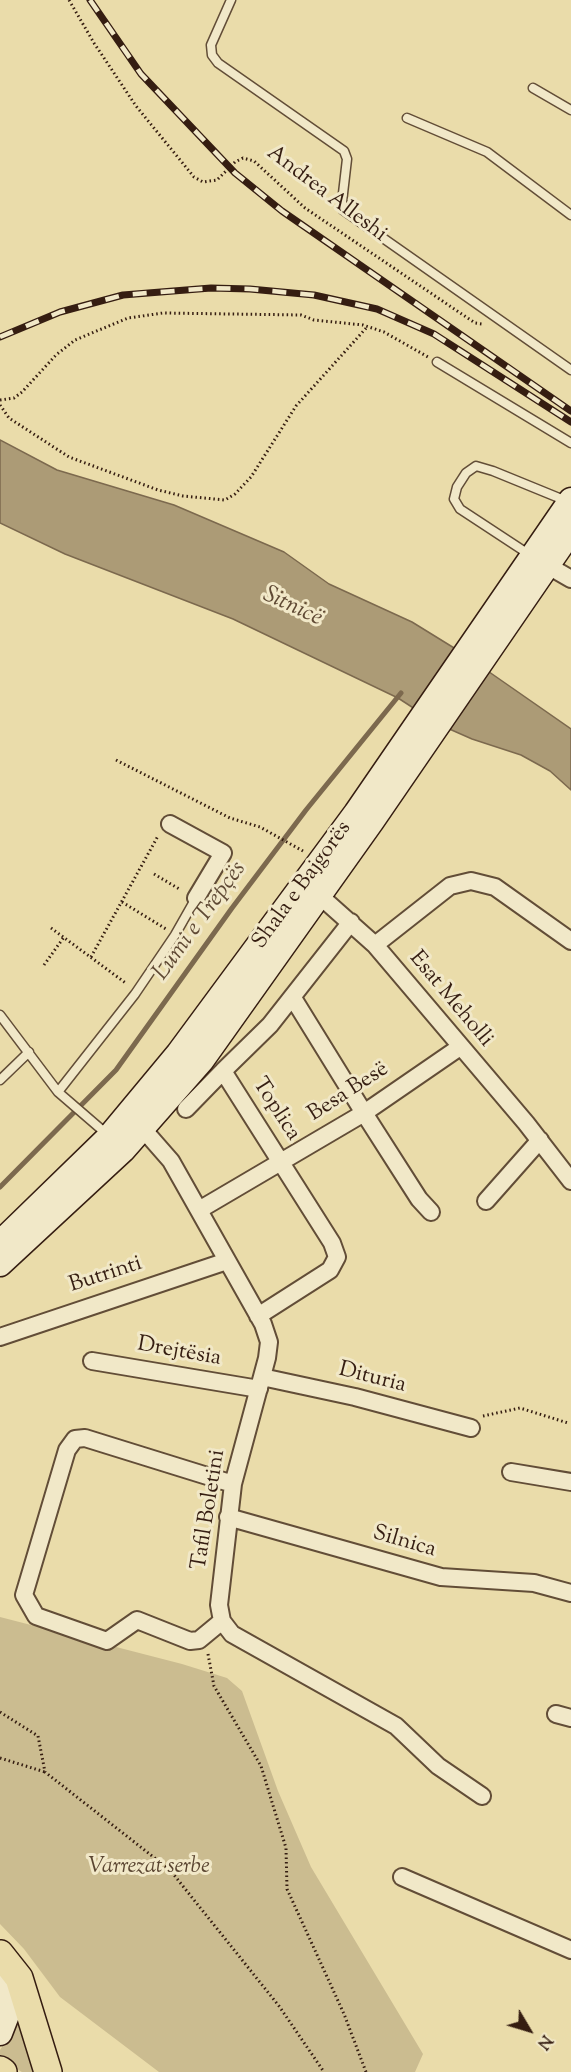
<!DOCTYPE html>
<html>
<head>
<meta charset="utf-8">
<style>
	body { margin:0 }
	#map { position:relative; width:571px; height:2072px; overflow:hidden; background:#eadcaa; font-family:"Sorts Mill Goudy",serif }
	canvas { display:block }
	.north { position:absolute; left:499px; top:2000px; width:60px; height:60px; -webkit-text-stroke:4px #f1e8c8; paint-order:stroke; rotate:128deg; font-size:16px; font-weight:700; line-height:24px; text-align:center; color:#351d11 }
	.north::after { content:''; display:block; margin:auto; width:21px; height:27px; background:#351d11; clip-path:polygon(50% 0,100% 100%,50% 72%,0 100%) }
</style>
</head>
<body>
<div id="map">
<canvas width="571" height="2072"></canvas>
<div class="north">N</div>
</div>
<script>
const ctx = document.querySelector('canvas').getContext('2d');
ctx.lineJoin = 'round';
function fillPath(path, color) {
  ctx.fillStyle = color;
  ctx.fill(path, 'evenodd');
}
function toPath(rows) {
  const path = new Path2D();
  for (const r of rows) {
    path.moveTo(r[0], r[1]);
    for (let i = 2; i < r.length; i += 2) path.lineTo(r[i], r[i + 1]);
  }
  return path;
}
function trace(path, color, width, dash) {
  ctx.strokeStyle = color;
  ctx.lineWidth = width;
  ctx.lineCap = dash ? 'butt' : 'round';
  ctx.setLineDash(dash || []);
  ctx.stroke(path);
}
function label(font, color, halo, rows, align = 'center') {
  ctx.font = font + ' "Sorts Mill Goudy",serif';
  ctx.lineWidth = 6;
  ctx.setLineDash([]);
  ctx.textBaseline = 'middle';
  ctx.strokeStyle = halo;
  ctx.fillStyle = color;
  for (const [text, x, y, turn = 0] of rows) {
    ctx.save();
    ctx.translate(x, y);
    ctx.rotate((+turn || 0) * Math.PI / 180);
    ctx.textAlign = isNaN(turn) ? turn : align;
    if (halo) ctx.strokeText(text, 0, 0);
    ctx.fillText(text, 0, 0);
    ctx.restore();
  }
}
fillPath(toPath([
	[0,1617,182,1664,227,1678,242,1691,278,1791,311,1867,423,2054,415,2072,159,2072,60,1997,24,1949,0,1924],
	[16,2004,39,2072,22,2072,0,2059,0,2050,6,2041]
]), '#cbbc90');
const water = toPath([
	[0,440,57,470,174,505,284,552,329,584,412,622,459,651,571,729,571,790,550,771,521,755,472,739,438,724,398,698,233,619,65,554,0,523,0,440]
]);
fillPath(water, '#ac9b76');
trace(water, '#7c694e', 1.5);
trace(toPath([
	[0,1187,116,1070,232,908,306,810,401,693]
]), '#7c694e', 5);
const service = toPath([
	[231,0,211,45,212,55,218,63,344,151,347,159,342,202,343,210,571,370],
	[533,88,571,110],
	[407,118,487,152,571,215],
	[437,362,571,443],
	[530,555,460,509,454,499,457,487,466,473,476,466,493,471,569,502],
	[0,1015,58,1092,109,1136],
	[0,1080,29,1052],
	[58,1092,135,994,175,935,196,898]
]);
const minor = toPath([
	[538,560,571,579],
	[170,824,223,853,196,898],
	[320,896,375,945,526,1123,571,1181],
	[375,945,450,886,471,881,495,887,571,941],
	[293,998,364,1113,419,1199,431,1212],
	[186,1109,223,1071],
	[143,1129,171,1161,263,1324,269,1342,267,1358,233,1484,219,1605,222,1621,232,1634,396,1726,438,1766,482,1796],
	[486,1201,540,1140],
	[199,1210,364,1113,460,1047],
	[258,1316,330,1270,337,1257,332,1243,223,1071,270,1025,351,922],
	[0,1337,227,1261],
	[92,1361,259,1389],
	[262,1377,355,1397,471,1428],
	[511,1472,571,1482],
	[228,1517,441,1577,534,1583,571,1593],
	[222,1621,199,1640,190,1641,137,1620,107,1641,36,1616,24,1595,67,1450,75,1439,85,1438,233,1484],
	[556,1714,571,1718],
	[402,1877,571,1950]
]);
const secondary = toPath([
	[0,1243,109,1137,178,1054,356,813,571,500],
	[0,1264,123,1150,202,1060,372,821,571,531],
	[0,2033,7,2015,9,1995,7,1976,2,1960]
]);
const primary = toPath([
	[0,1954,19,1978,48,2072],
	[0,2070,3,2072]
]);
trace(service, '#624d37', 11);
trace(minor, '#624d37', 20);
trace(secondary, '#351d11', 27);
trace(primary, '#351d11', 30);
trace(toPath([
	[69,0,94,43,136,106,194,177,203,182,217,180,235,162,243,158,254,161,305,208,475,323,482,324],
	[0,400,14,398,22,392,56,355,75,340,128,318,163,313,301,315,314,320,363,325,384,332,428,357],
	[0,405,9,418,69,457,158,490,183,496,225,500,235,494,251,477,296,406,368,326],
	[116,760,230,818,260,827,303,851],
	[154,874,181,890],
	[122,902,166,929],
	[51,928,127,984],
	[91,957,158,836],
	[44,965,64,937],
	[483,1416,520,1408,568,1423],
	[208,1654,214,1686,261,1766,286,1848,287,1889,344,2014,366,2072],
	[0,1712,38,1736,45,1772,170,1870,279,2006,324,2072],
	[0,1758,45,1772]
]), '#351d11', 3, [1.5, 3]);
trace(service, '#f1e8c8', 8);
trace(minor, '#f1e8c8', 16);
trace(secondary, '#f1e8c8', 24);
trace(primary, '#eadcaa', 27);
const rail = toPath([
	[90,0,141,74,235,173,282,211,571,411],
	[0,337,60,312,123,295,211,288,250,289,314,295,377,309,434,334,571,422]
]);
trace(rail, '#351d11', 7);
trace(rail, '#f1e8c8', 4.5, [14]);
label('22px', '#351d11', '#f1e8c8', [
	["Andrea Alleshi",326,195,37],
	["Shala e Bajgorës",303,886,-54],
	["Esat Meholli",450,1000,50],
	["Besa Besë",349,1093,-33],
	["Toplica",275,1110,57],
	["Butrinti",106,1276,-18],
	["Drejtësia",179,1353,10],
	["Dituria",372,1379,14],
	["Tafil Boletini",210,1510,-81],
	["Silnica",404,1543,16]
]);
label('italic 22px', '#5a4531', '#f1e8c8', [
	["Varrezat serbe",149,1868]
]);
label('italic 24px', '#5f4934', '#f1e8c8', [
	["Sitnicë",292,608,25],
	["Lumi e Trepçës",201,922,-54]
]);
</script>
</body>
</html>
